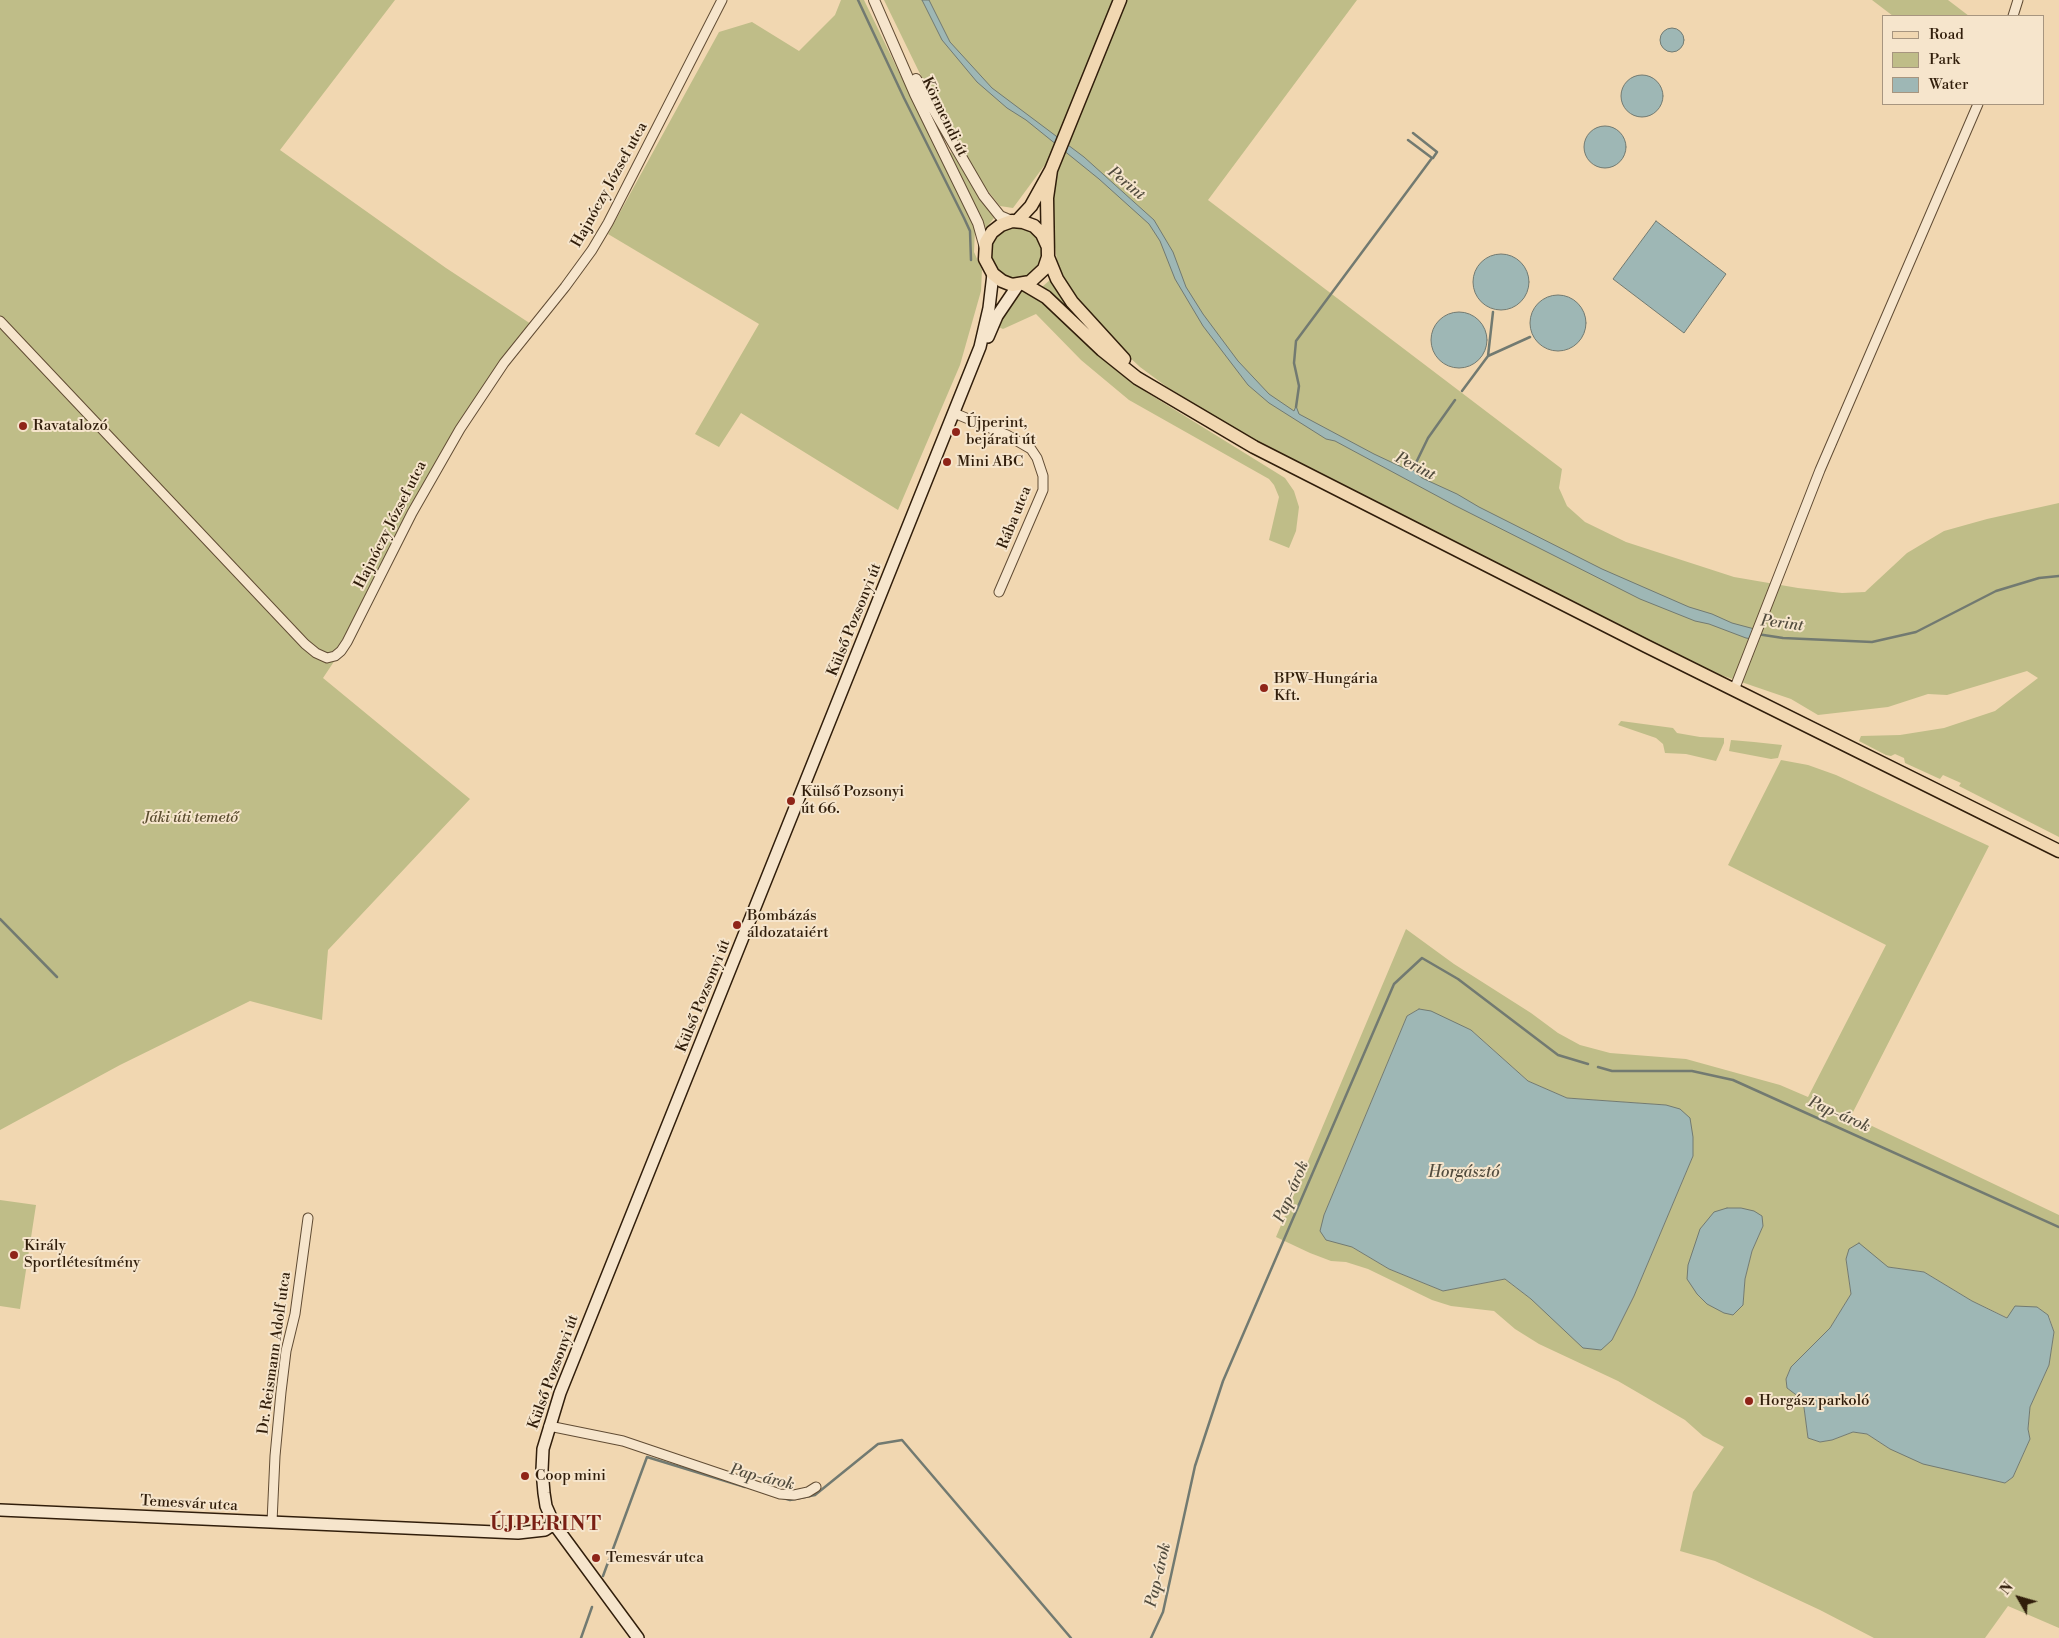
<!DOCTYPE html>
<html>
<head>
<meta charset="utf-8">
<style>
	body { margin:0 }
	#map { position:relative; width:2059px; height:1638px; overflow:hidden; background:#f1d7b1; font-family:"Libre Bodoni",serif }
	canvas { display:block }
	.legend { position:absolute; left:1882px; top:15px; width:162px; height:90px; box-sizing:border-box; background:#f6e5cc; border:1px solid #a7957f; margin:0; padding:6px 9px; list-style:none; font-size:15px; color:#311e0b }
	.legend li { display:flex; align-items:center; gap:10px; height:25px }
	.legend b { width:25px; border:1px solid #a7957f }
	.north { position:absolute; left:1994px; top:1573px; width:50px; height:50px; -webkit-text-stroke:4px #f6e5cc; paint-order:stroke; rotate:308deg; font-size:14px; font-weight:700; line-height:20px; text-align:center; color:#311e0b }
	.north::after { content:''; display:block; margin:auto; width:18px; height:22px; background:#311e0b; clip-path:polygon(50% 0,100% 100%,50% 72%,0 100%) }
</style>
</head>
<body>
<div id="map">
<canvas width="2059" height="1638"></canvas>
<ul class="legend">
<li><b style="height:6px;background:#f1d7b1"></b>Road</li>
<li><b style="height:14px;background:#bfbd88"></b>Park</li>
<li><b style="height:14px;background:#9eb7b5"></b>Water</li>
</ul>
<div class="north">N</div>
</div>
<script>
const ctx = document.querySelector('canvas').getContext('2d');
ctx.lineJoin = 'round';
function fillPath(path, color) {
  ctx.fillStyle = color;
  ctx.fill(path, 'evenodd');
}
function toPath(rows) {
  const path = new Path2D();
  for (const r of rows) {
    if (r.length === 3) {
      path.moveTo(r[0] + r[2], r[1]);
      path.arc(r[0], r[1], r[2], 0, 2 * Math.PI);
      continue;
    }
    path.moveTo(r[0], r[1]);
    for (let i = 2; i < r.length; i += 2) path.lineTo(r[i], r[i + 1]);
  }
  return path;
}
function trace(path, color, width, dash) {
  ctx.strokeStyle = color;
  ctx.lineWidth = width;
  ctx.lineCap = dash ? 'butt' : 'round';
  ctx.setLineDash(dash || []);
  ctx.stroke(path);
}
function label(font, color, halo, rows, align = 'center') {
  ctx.font = font + ' "Libre Bodoni",serif';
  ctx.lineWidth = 4;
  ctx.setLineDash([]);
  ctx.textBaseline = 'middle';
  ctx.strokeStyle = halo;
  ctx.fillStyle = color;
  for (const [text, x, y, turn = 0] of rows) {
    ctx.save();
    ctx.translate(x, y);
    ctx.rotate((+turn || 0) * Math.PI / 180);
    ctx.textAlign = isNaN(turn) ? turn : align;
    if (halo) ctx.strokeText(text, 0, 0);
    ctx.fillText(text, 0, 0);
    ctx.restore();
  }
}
fillPath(toPath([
	[0,0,395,0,280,150,446,268,534,326,479,399,347,642,323,678,470,799,328,950,322,1020,250,1001,120,1065,0,1130],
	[841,0,864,0,975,229,974,252,982,270,981,291,960,365,898,510,741,413,719,447,695,434,759,324,608,234,719,32,752,22,799,51,835,15],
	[884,0,1357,0,1208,200,1562,469,1559,488,1567,506,1585,522,1626,542,1734,577,1798,588,1842,593,1865,592,1907,553,1944,531,1987,519,2059,503,2059,837,1959,786,1961,783,1943,775,1940,779,1905,763,1904,758,1895,754,1891,756,1886,755,1859,741,1861,736,1900,735,1944,728,1995,711,2038,678,2027,671,1947,695,1928,694,1888,707,1818,715,1791,699,1715,673,1630,631,1286,457,1249,437,1167,387,1140,367,1098,328,1059,276,1049,202,1054,173,1044,166,1013,208,1000,206,980,181,943,121],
	[1872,0,1948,0,1969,16,1893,16],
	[949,152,952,153,971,184,994,218,986,228],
	[1017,253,26],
	[1051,279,1079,318,1078,319,1042,287],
	[1019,290,1028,290,1146,392,1285,478,1294,491,1299,507,1296,531,1289,548,1269,540,1279,497,1274,485,1269,479,1129,400,1081,360,1036,314,1003,329,994,325],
	[1621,721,1673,728,1677,733,1700,737,1724,738,1724,743,1716,761,1686,754,1665,753,1663,744,1656,738,1618,725],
	[1731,740,1754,742,1782,745,1778,758,1771,759,1729,751],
	[1781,760,1808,765,1836,775,1989,846,1851,1116,2059,1215,2059,1628,2008,1606,1985,1638,1874,1638,1820,1610,1715,1561,1680,1551,1693,1492,1724,1447,1703,1436,1685,1420,1618,1381,1539,1344,1515,1329,1494,1311,1451,1306,1432,1300,1368,1269,1346,1262,1331,1261,1310,1253,1276,1237,1406,929,1454,964,1531,1013,1558,1033,1580,1045,1610,1053,1686,1059,1780,1085,1808,1097,1886,945,1728,865],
	[1419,1009,1471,1030,1528,1081,1567,1098,1666,1105,1693,1137,1693,1156,1634,1296,1612,1340,1531,1299,1505,1279,1443,1291,1389,1269,1352,1247,1324,1215,1407,1016],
	[1741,1208,1763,1226,1752,1251,1745,1279,1743,1304],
	[1846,1259,1888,1267,1924,1272,1972,1301,2008,1318,2028,1307,2037,1307,2049,1316,2054,1332,2049,1365,2030,1407,2028,1429,2030,1439,2013,1477,2005,1483,1963,1472,1890,1449,1867,1434,1853,1432,1832,1440,1820,1442,1808,1438,1803,1400,1787,1388,1786,1379,1791,1367,1830,1328,1851,1294],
	[0,1200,36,1205,20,1309,0,1306]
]), '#bfbd88');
const water = toPath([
	[922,0,929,0,950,42,992,88,1084,157,1154,220,1173,252,1186,287,1203,314,1238,361,1269,394,1294,411,1296,406,1299,414,1374,454,1408,470,1413,468,1414,471,1422,478,1457,494,1479,507,1602,569,1689,607,1712,614,1732,623,1762,631,1758,640,1746,638,1709,624,1695,621,1640,599,1454,505,1335,441,1326,439,1269,403,1248,385,1203,326,1175,279,1160,241,1149,224,1099,179,1026,120,1007,108,977,82,942,40,922,0],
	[1672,40,12],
	[1642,96,21],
	[1605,147,21],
	[1656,221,1726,274,1684,333,1613,279,1656,221],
	[1501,282,28],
	[1558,323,28],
	[1459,340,28],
	[1419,1009,1431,1011,1471,1030,1528,1081,1567,1098,1666,1105,1680,1109,1690,1118,1693,1137,1693,1156,1634,1296,1612,1340,1601,1350,1583,1348,1531,1299,1505,1279,1443,1291,1389,1269,1352,1247,1326,1240,1320,1231,1324,1215,1407,1016,1419,1009],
	[1727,1208,1741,1208,1754,1211,1762,1216,1763,1226,1752,1251,1745,1279,1743,1305,1733,1315,1724,1313,1707,1304,1697,1294,1687,1279,1688,1265,1700,1229,1714,1212,1727,1208],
	[1859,1243,1888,1267,1924,1272,1972,1301,2007,1318,2015,1306,2037,1307,2048,1315,2054,1332,2049,1365,2030,1407,2028,1429,2030,1439,2013,1477,2005,1483,1923,1464,1890,1449,1867,1434,1853,1432,1832,1440,1820,1442,1808,1438,1803,1400,1787,1388,1786,1379,1791,1367,1830,1328,1851,1294,1846,1259,1849,1249,1859,1243]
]);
fillPath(water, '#9eb7b5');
trace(water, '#727a71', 1);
trace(toPath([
	[858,0,904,98,964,218,970,231,971,260],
	[1413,133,1437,152,1433,158],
	[1488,356,1493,312],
	[1462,391,1488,356,1530,337],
	[1296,407,1299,386,1294,363,1296,341,1432,158,1408,140],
	[1413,469,1428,438,1455,400],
	[1757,634,1783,638,1872,642,1916,632,1996,591,2039,578,2059,576],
	[0,919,57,977],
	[1598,1067,1612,1071,1692,1071,1733,1080,2059,1227],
	[783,1498,790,1500,815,1495,878,1444,902,1440,1071,1638],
	[603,1576,647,1457,745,1487],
	[581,1638,592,1607],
	[1151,1638,1163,1612,1195,1466,1223,1381,1394,984,1422,958,1458,979,1558,1055,1588,1064]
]), '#727a71', 2.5);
const minor = toPath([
	[2013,16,2018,0],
	[0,321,305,644,316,653,327,658,335,656,341,651,347,642,412,513,460,429,504,363,565,287,592,250,608,223,722,0],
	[954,413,1007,435,1031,449,1037,458,1043,476,1043,490,999,592],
	[1734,690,1820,470,1978,104],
	[549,1426,623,1441,780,1494,794,1495,808,1492,816,1487],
	[272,1522,275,1456,281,1392,286,1351,295,1314,308,1218]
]);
const tertiary = toPath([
	[874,0,915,94,978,223,985,248],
	[916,79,984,196,1000,216,1012,221]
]);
const secondary = toPath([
	[988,337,997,316,1018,285],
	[0,1510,518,1533,545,1530,554,1524],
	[638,1638,554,1524,546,1506,544,1493,542,1470,543,1449,560,1393,980,347,989,308,993,274]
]);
const primary = toPath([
	[1017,221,1031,206,1051,170,1120,0],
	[1047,245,1042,234,1034,226,1023,222,1012,221,1001,225,992,232,986,242,985,259,993,274,1002,281,1012,285,1030,282,1044,269,1048,257,1047,198,1051,170],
	[1048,257,1057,279,1072,302,1124,359],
	[1024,284,1046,297,1102,350,1137,378,1254,447,1646,646,2059,851]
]);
trace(minor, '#614c34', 11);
trace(tertiary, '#614c34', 12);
trace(secondary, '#311e0b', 14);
trace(primary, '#311e0b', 15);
trace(minor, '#f6e5cc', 9);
trace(tertiary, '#f6e5cc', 10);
trace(secondary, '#f6e5cc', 11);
trace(primary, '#f1d7b1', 12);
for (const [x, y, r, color] of [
	[23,426,5,"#8f2418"],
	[956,432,5,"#8f2418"],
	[947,462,5,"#8f2418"],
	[1264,688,5,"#8f2418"],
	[791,801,5,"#8f2418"],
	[737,925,5,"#8f2418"],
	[14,1255,5,"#8f2418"],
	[1749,1401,5,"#8f2418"],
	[525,1476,5,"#8f2418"],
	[596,1558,5,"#8f2418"]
]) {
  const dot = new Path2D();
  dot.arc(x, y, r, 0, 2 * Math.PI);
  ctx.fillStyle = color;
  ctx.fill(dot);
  trace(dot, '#f6e5cc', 2);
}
label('15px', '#311e0b', '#f6e5cc', [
	["Körmendi út",944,117,64],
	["Hajnóczy József utca",610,185,-61],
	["Rába utca",1015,518,-68],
	["Hajnóczy József utca",391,525,-63],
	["Külső Pozsonyi út",855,620,-68],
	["Külső Pozsonyi út",704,996,-68],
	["Dr. Reismann Adolf utca",275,1353,-82],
	["Külső Pozsonyi út",554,1372,-70],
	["Temesvár utca",189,1504,3]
]);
label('15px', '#311e0b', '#f6e5cc', [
	["Újperint,",966,423],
	["bejárati út",966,440],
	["Ravatalozó",33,426],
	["Mini ABC",957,462],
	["BPW-Hungária",1274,679],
	["Kft.",1274,696],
	["Külső Pozsonyi",801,792],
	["út 66.",801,809],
	["Bombázás",747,916],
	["áldozataiért",747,933],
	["Király",24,1246],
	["Sportlétesítmény",24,1263],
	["Horgász parkoló",1759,1401],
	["Coop mini",535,1476],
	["Temesvár utca",606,1558]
], 'left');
label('italic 15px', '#5c4e30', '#f6e5cc', [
	["Jáki úti temető",191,818]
]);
label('italic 16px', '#524c3e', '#f6e5cc', [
	["Perint",1126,184,39],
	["Perint",1415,467,27],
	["Perint",1782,624,7],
	["Pap-árok",1839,1115,24],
	["Horgásztó",1464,1173],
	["Pap-árok",1292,1192,-67],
	["Pap-árok",762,1478,14],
	["Pap-árok",1159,1575,-77]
]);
ctx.letterSpacing = '1px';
label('bold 20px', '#7a1f14', '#f6e5cc', [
	["ÚJPERINT",546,1525]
]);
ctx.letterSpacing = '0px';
</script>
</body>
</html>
